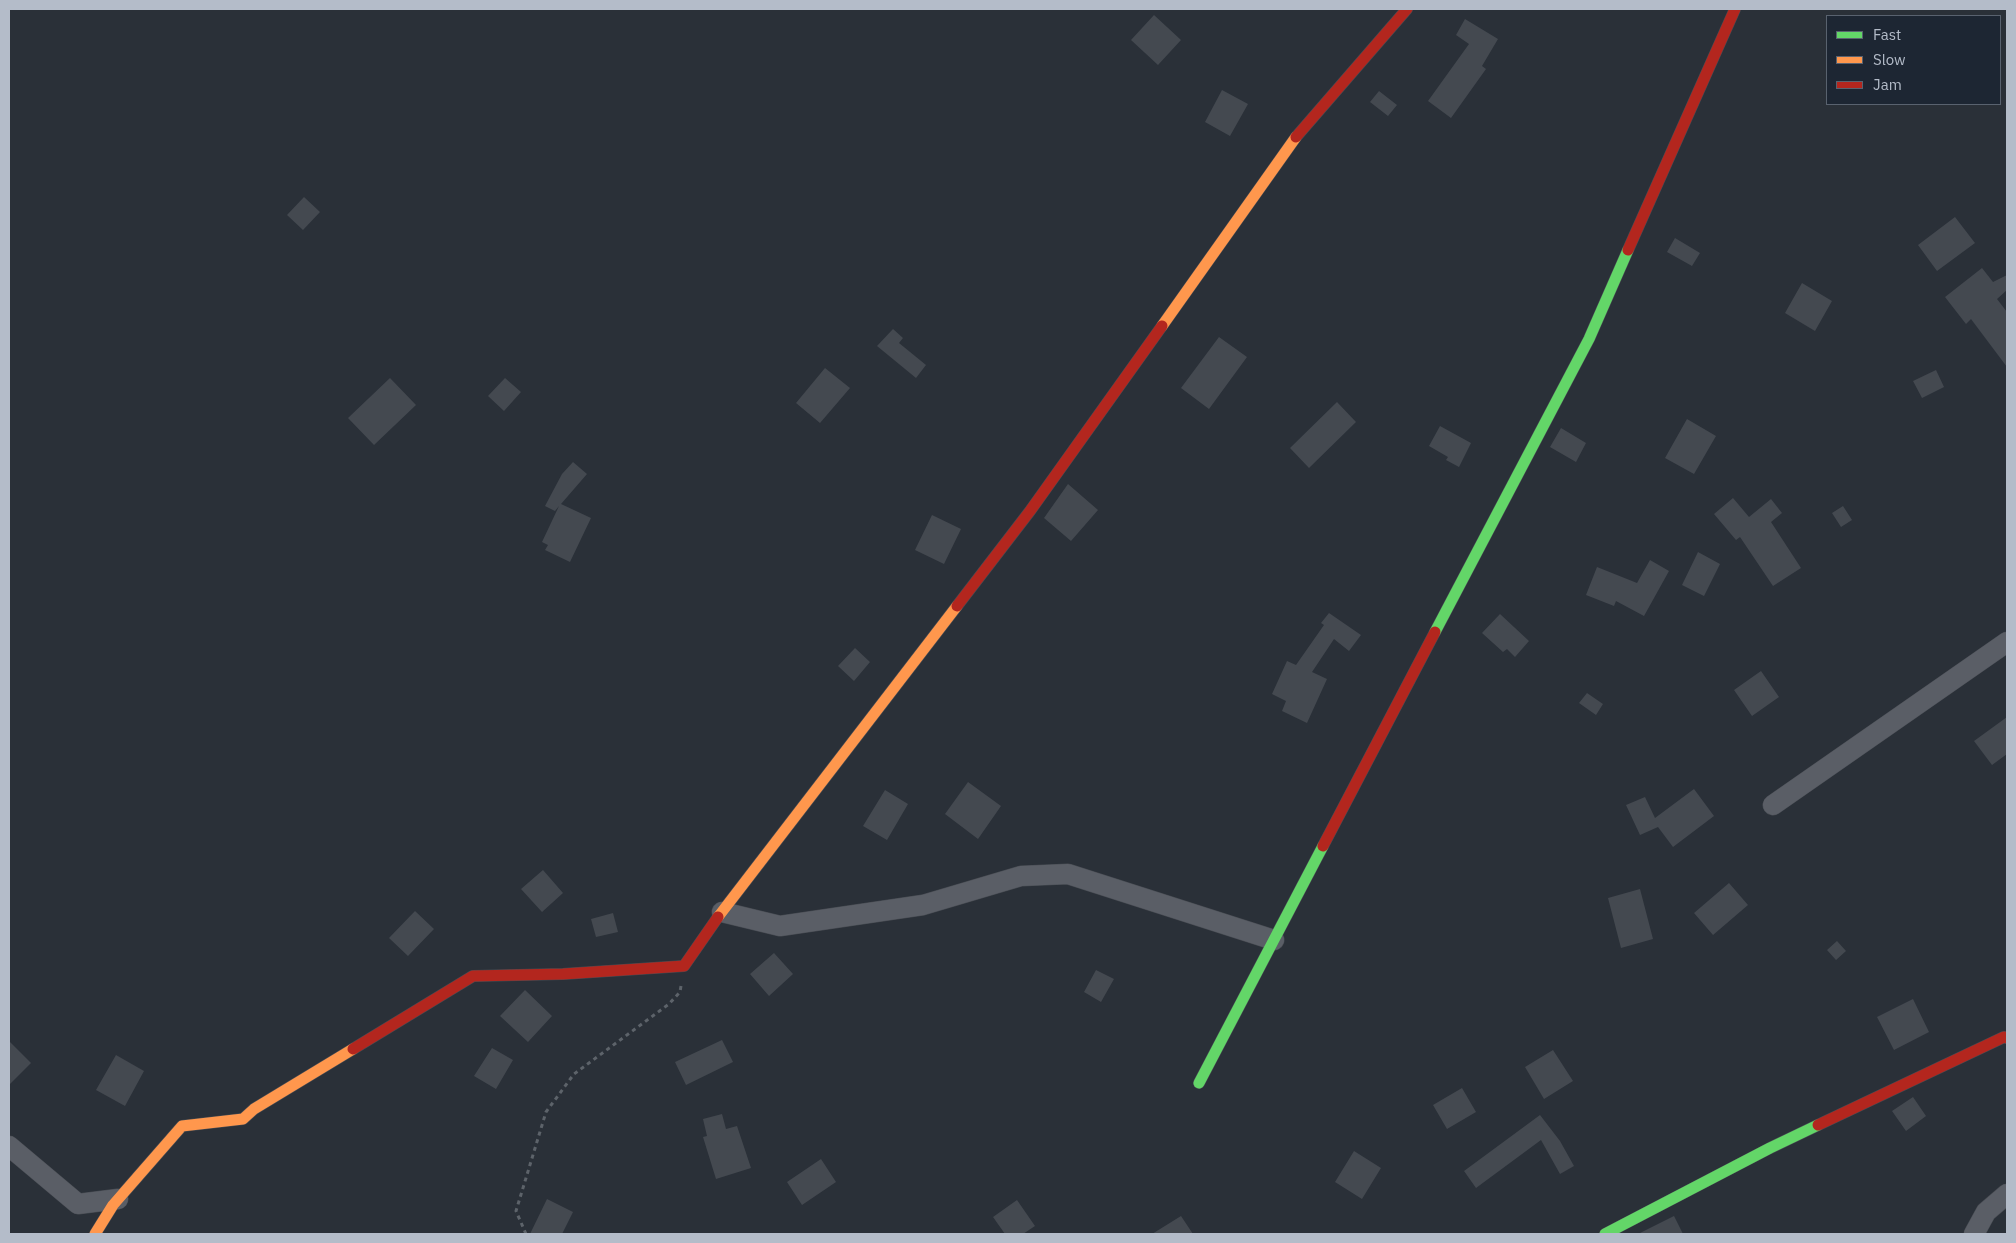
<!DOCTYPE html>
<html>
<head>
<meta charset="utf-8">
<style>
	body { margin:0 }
	#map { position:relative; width:2016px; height:1243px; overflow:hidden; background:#2a3038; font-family:"IBM Plex Sans",sans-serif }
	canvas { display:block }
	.frame { position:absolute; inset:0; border:10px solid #b4bcc9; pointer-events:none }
	.legend { position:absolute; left:1826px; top:15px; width:175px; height:90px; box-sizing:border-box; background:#1d2633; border:1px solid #59626f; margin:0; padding:6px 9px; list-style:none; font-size:15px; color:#b4bcc9 }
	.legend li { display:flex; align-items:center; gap:10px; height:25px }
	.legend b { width:25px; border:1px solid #59626f }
</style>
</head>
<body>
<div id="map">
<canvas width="2016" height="1243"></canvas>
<div class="frame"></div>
<ul class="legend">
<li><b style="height:6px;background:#63d668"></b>Fast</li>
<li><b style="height:6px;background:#ff974d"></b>Slow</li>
<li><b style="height:6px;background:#b3261e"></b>Jam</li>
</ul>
</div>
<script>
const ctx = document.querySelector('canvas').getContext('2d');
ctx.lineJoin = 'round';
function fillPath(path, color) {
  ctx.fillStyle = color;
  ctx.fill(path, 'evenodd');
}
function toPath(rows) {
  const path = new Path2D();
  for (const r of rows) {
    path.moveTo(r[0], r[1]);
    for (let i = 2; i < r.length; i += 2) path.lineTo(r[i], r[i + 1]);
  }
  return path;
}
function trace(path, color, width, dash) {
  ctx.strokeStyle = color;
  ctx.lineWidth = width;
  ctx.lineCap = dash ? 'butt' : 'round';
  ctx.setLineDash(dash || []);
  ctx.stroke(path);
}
fillPath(toPath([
	[1154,15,1181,40,1158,65,1131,40],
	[1465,19,1498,39,1482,66,1486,69,1451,118,1428,101,1469,44,1456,35],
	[1222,90,1248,104,1230,136,1205,122],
	[1379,91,1397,105,1388,116,1370,102],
	[304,197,320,212,303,230,287,215],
	[1955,217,1975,243,1937,271,1918,245],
	[1675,238,1700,253,1692,266,1667,252],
	[1982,268,1993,282,2007,275,2007,290,1997,299,2007,312,2007,367,1971,319,1966,324,1945,297],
	[1802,283,1832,301,1815,331,1785,313],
	[893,329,903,338,899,343,926,365,916,378,877,346],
	[1219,337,1247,357,1209,409,1181,388],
	[825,368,850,388,820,423,796,403],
	[1936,370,1944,387,1922,398,1913,381],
	[390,378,416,405,374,445,348,418],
	[505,378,521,392,504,411,488,396],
	[1337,402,1356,422,1309,468,1290,448],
	[1687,419,1716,436,1694,474,1665,458],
	[1440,426,1471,443,1459,467,1446,460,1448,457,1429,446],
	[1561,428,1586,443,1576,462,1550,447],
	[573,462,587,474,561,504,591,518,570,562,545,550,548,545,542,542,559,506,555,511,545,506,562,474],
	[1068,484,1098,510,1071,541,1044,518],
	[1733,498,1749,517,1771,499,1782,513,1771,522,1801,568,1773,586,1740,537,1736,540,1714,514],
	[1843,506,1852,520,1841,527,1832,513],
	[932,515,961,529,944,564,915,550],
	[1698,552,1720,564,1704,596,1682,585],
	[1650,560,1669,571,1644,616,1616,601,1614,606,1586,595,1597,567,1637,583],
	[1329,613,1361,635,1349,651,1334,639,1312,672,1327,679,1307,723,1282,711,1286,701,1272,694,1287,661,1296,665,1324,625,1321,623],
	[1500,614,1529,641,1515,657,1507,649,1503,652,1482,633],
	[855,648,870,662,854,681,838,666],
	[1761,671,1779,697,1752,716,1734,690],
	[1587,693,1603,704,1596,715,1579,703],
	[2007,717,2007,754,1992,765,1974,741],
	[968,782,1001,806,978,839,945,814],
	[1694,789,1714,816,1673,847,1658,827,1640,835,1626,805,1645,797,1655,818],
	[885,790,908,804,887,840,863,826],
	[543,870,563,893,542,912,521,889],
	[1729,883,1748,905,1713,935,1694,913],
	[1640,889,1653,939,1621,948,1608,898],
	[415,911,434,929,408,956,389,938],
	[613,913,618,932,596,937,591,919],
	[1837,941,1846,951,1836,960,1827,950],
	[774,953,793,974,769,996,750,974],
	[1096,970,1114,979,1101,1002,1084,992],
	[525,990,552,1016,528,1042,500,1016],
	[1913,999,1929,1032,1894,1050,1877,1017],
	[722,1040,733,1062,686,1085,675,1062],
	[9,1041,31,1063,9,1085],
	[492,1048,513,1060,496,1089,474,1076],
	[1553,1050,1573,1081,1544,1099,1525,1067],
	[116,1055,144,1071,125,1106,96,1090],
	[1462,1088,1476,1112,1447,1129,1433,1105],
	[1913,1097,1926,1116,1906,1131,1892,1111],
	[722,1114,726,1129,737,1126,751,1168,716,1179,703,1137,707,1136,703,1119],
	[1540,1115,1560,1141,1574,1166,1560,1174,1541,1140,1476,1188,1464,1171],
	[1354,1151,1381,1168,1362,1199,1335,1182],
	[821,1159,836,1182,802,1205,787,1182],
	[547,1199,573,1212,562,1234,530,1234],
	[1017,1200,1035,1226,1023,1234,1005,1234,993,1217],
	[1181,1216,1193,1234,1152,1234],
	[1674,1216,1683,1234,1638,1234]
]), '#444950');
const street = toPath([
	[1773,805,2007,642],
	[722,912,780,926,923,905,1021,876,1068,874,1274,940],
	[9,1146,78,1204,118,1199],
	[1974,1234,1986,1212,2007,1194]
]);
const fast = toPath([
	[1435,632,1589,339,1628,250],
	[1199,1083,1323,846],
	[1605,1234,1770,1148,1818,1125]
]);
const slow = toPath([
	[1162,326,1296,137],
	[718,917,957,606],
	[95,1234,113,1205,182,1126,243,1119,254,1109,353,1049]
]);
const jam = toPath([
	[1296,137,1407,9],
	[1628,250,1735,9],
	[957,606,1030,511,1162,326],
	[1323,846,1435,632],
	[353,1049,473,976,563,974,684,966,718,917],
	[1818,1125,2004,1037,2007,1038]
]);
trace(street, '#484c53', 21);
trace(fast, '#484c53', 12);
trace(slow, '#484c53', 12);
trace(jam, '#484c53', 12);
trace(toPath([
	[526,1234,516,1211,546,1112,574,1074,669,1004,680,992,681,986]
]), '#5d636a', 3, [4, 4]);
trace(street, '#5a5e66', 20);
trace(fast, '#63d668', 11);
trace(slow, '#ff974d', 11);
trace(jam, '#b3261e', 11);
</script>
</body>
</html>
